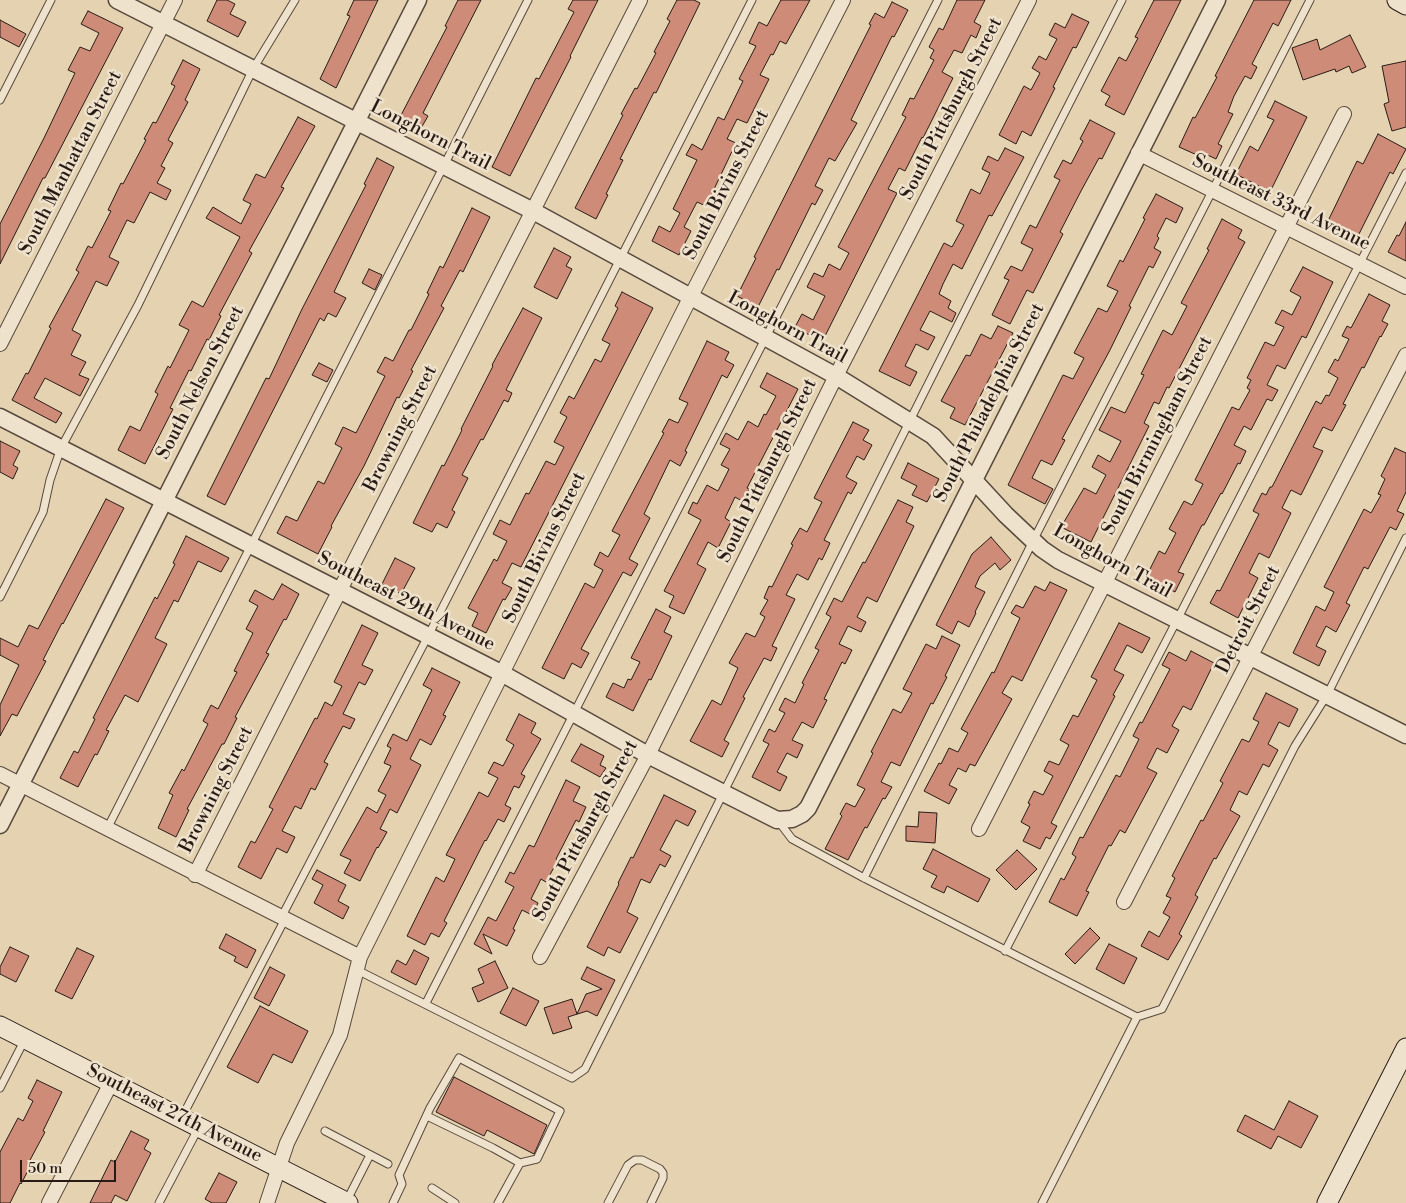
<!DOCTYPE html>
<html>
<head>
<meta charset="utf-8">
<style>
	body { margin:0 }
	#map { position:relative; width:1406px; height:1203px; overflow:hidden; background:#e5d2b1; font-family:"Libre Bodoni",serif }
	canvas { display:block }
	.scale { position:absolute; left:20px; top:1160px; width:96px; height:22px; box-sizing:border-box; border:2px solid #281b16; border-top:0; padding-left:6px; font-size:15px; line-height:18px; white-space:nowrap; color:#281b16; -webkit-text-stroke:4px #eee2cc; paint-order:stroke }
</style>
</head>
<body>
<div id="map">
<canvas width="1406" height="1203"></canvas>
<div class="scale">50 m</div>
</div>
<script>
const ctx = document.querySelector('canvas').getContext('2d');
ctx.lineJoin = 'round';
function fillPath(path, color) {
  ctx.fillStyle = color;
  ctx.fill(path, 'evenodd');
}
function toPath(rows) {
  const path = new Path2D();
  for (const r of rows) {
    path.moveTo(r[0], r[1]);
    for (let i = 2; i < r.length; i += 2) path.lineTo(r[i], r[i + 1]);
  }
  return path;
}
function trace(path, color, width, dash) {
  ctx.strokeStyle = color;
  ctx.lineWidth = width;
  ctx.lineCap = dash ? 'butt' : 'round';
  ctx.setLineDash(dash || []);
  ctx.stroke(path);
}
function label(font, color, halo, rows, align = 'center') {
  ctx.font = font + ' "Libre Bodoni",serif';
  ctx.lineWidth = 5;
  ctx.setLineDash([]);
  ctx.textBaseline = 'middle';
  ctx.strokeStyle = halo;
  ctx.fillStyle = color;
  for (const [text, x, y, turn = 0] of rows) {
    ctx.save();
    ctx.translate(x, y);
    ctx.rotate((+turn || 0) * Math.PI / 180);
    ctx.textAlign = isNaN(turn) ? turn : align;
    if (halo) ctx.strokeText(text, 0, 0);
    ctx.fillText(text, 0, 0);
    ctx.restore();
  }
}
const building = toPath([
	[217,0,227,0,235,4,230,14,246,22,238,37,207,21,217,0],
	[354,0,378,0,336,88,320,79,350,16,347,15,354,0],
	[458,0,481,0,423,113,428,116,420,130,399,119,447,27,445,26,458,0],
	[573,0,598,0,570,56,571,57,510,176,492,167,536,78,539,79,574,12,568,9,573,0],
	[677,0,694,0,700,3,656,93,654,92,620,159,623,160,606,194,608,195,596,219,575,208,623,115,621,114,635,88,637,89,656,53,654,52,670,21,667,19,677,0],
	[781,0,810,0,786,44,780,41,773,55,771,54,760,75,769,79,747,123,737,119,727,139,736,143,706,206,697,202,684,227,691,231,679,255,652,241,659,226,670,232,680,213,673,209,697,160,686,155,692,144,702,150,718,117,724,120,743,81,739,79,756,46,749,43,759,22,767,26,781,0],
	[957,0,985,0,974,22,981,26,976,38,971,35,962,53,954,50,942,72,953,78,923,138,922,137,905,171,899,168,888,189,897,193,822,342,795,327,802,314,813,320,825,296,807,287,814,273,823,277,829,264,840,270,849,253,838,247,906,117,902,115,910,98,914,99,934,60,930,58,934,50,929,47,939,28,943,30,957,0],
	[1154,0,1181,0,1124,115,1105,105,1110,96,1101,91,1119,57,1126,61,1138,38,1135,37,1154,0],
	[1254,0,1291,0,1278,26,1273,23,1252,64,1257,67,1251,79,1245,76,1234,96,1228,112,1233,114,1218,144,1222,146,1216,159,1199,151,1197,155,1179,147,1193,117,1195,118,1217,77,1215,76,1254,0],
	[892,2,908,10,894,37,892,36,851,120,857,123,835,161,829,158,815,186,823,190,815,205,812,203,779,270,777,269,758,307,737,296,756,258,754,257,871,25,869,24,875,13,884,18,892,2],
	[88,11,123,28,45,178,43,178,0,264,0,224,44,138,75,73,68,70,80,47,90,51,99,33,81,24,88,11],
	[1072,14,1089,22,1076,48,1073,47,1053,87,1055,88,1031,136,1022,131,1016,144,999,135,1024,86,1031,90,1040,73,1032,68,1039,56,1046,60,1057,39,1049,35,1055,23,1065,28,1072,14],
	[0,20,26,34,19,47,0,37,0,20],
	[1350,35,1366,67,1352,73,1349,66,1336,72,1335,69,1303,80,1292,48,1317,39,1320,50,1350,35],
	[183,60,200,69,185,100,188,102,168,140,173,143,161,166,165,168,157,183,171,190,166,200,150,192,134,223,127,220,109,257,119,262,107,286,96,281,72,330,81,335,71,355,86,362,79,375,89,379,80,396,45,378,34,398,62,413,56,423,12,400,26,373,28,374,51,328,49,327,79,272,76,270,88,246,92,248,111,211,108,210,121,183,123,184,146,140,144,139,153,122,156,123,175,86,171,84,183,60],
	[1406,61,1406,127,1392,131,1384,104,1389,102,1382,66,1406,61],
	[1275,101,1307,117,1270,192,1236,174,1250,146,1258,151,1274,120,1267,117,1275,101],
	[298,117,315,126,281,187,284,188,249,251,252,253,219,315,221,316,209,340,207,339,191,371,189,370,170,408,173,409,145,464,118,450,130,426,140,431,158,394,155,392,168,366,170,368,189,330,179,325,192,301,203,307,240,237,206,218,213,207,241,224,251,204,243,200,256,174,265,178,298,117],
	[1090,120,1115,133,1102,159,1099,158,1081,191,1060,232,1063,234,1033,293,1027,290,1010,324,992,315,1009,280,1004,278,1011,266,1022,271,1033,249,1021,243,1030,225,1036,228,1060,180,1054,177,1063,160,1071,164,1083,141,1080,139,1090,120],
	[1378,134,1406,149,1393,174,1390,172,1358,236,1328,221,1357,161,1363,164,1378,134],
	[1005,148,1024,157,992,216,989,215,962,269,953,264,943,284,939,294,951,301,948,308,956,313,952,322,930,311,920,330,935,337,928,350,916,344,905,366,917,372,910,386,879,371,944,243,952,247,964,225,956,221,971,189,980,194,990,173,982,169,988,156,998,161,1005,148],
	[377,158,394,167,334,292,346,298,336,317,328,313,324,321,320,318,225,505,207,496,266,378,269,379,302,309,366,185,364,184,377,158],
	[1156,194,1183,208,1176,223,1166,218,1157,236,1159,238,1154,248,1161,252,1153,268,1149,266,1129,306,1131,307,1110,350,1062,439,1065,440,1052,465,1041,460,1032,478,1053,489,1045,504,1008,485,1063,375,1073,379,1084,358,1074,353,1098,308,1107,312,1118,291,1107,286,1120,260,1123,262,1145,219,1143,218,1156,194],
	[472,208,490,217,463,272,460,270,441,306,444,308,411,370,413,371,399,398,397,397,364,466,331,526,332,527,318,554,277,533,286,516,297,521,318,481,324,484,342,448,335,444,343,427,356,433,385,376,377,372,385,357,393,361,409,330,411,330,429,294,427,293,440,266,443,268,472,208],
	[1222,219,1242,230,1238,238,1245,242,1169,388,1167,387,1159,404,1154,402,1144,423,1149,426,1091,542,1061,527,1084,488,1096,494,1106,475,1092,467,1098,455,1110,462,1121,441,1099,430,1111,407,1125,413,1144,375,1141,374,1163,330,1172,335,1187,306,1181,303,1209,250,1207,249,1222,219],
	[1406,222,1406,261,1388,252,1397,235,1399,236,1406,222],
	[554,248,571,257,566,266,572,269,557,299,534,287,554,248],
	[1303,267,1333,282,1306,338,1302,336,1285,369,1277,365,1267,385,1278,390,1272,401,1267,399,1251,430,1244,426,1234,445,1246,451,1240,464,1238,463,1222,494,1221,493,1204,525,1202,525,1178,572,1184,574,1175,592,1146,577,1159,551,1165,554,1176,533,1169,529,1184,501,1192,505,1203,484,1195,480,1232,407,1239,410,1250,390,1247,388,1251,380,1247,378,1265,342,1274,346,1284,327,1275,323,1282,310,1292,315,1301,297,1290,291,1303,267],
	[369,269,382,275,375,290,362,283,369,269],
	[622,292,653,308,521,567,512,563,502,583,512,588,505,600,503,599,486,633,472,626,478,613,468,608,494,559,497,561,507,541,493,534,500,520,510,525,526,493,529,494,546,461,555,465,564,447,554,442,567,417,560,413,569,396,574,399,595,359,601,362,610,344,602,340,618,308,615,306,622,292],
	[1369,294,1390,305,1382,321,1388,324,1381,337,1380,336,1364,368,1362,367,1343,404,1346,405,1332,431,1323,427,1313,447,1323,451,1301,495,1291,490,1282,508,1291,513,1269,558,1259,553,1249,573,1258,578,1238,618,1210,603,1217,590,1220,591,1259,514,1253,511,1262,493,1266,495,1270,487,1272,487,1316,401,1321,404,1326,395,1329,396,1338,378,1328,372,1335,359,1338,361,1349,339,1342,336,1347,326,1351,328,1369,294],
	[523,308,542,318,506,390,512,393,508,402,504,400,483,440,481,439,462,475,468,478,452,510,455,512,447,528,437,523,432,532,413,523,442,465,444,466,462,430,461,429,493,366,492,365,523,308],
	[998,326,1013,333,965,425,950,418,955,408,941,401,966,355,970,356,981,334,991,339,998,326],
	[707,341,729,352,725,360,734,365,727,378,722,375,685,451,687,452,680,466,670,460,644,514,650,518,629,559,638,564,631,576,623,572,581,649,589,653,581,668,572,663,564,679,542,668,585,583,594,588,603,570,594,565,600,552,608,557,620,535,612,531,664,433,662,432,669,419,678,423,688,403,679,399,707,341],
	[319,363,333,370,327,382,312,375,319,363],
	[767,373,798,389,747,488,749,489,742,501,735,497,725,518,731,522,718,548,708,542,697,564,706,569,684,614,669,607,674,596,664,591,701,520,688,513,693,502,697,504,707,485,718,491,729,469,721,465,730,449,720,444,726,433,738,440,748,421,758,427,764,414,766,415,776,396,760,387,767,373],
	[853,422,869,430,863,440,872,445,864,460,857,456,846,477,857,483,851,494,848,492,824,540,830,543,822,560,819,558,808,580,797,574,786,595,795,599,772,646,777,648,771,661,764,658,743,697,745,698,724,740,729,743,722,757,690,741,712,700,721,705,738,668,729,663,746,633,755,637,765,617,760,614,768,600,764,598,769,586,772,587,793,545,791,544,800,528,807,532,822,502,814,498,853,422],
	[0,441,20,451,13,465,18,468,13,479,0,472,0,441],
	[1395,448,1406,453,1406,492,1397,511,1404,514,1396,530,1390,527,1368,569,1364,567,1346,603,1350,605,1336,632,1326,626,1316,646,1326,651,1319,666,1293,653,1316,606,1325,611,1334,592,1324,587,1364,509,1371,513,1381,495,1378,494,1385,479,1381,476,1395,448],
	[908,463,939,479,927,502,912,495,917,486,901,478,908,463],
	[106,499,124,508,63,624,62,623,43,660,46,661,17,716,12,714,0,736,0,705,19,665,0,655,0,638,18,647,29,625,38,629,106,499],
	[898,500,913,507,906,522,914,526,877,602,867,597,857,617,866,622,861,632,848,626,839,644,852,650,845,664,842,662,824,699,827,700,813,728,802,722,792,740,803,745,797,758,787,753,777,772,787,777,780,791,752,777,769,744,763,741,769,729,775,732,785,713,779,710,785,698,795,703,804,684,802,683,819,650,815,648,831,617,826,614,834,598,842,602,863,562,865,563,898,500],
	[186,536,229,558,221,572,198,561,178,602,174,600,155,638,167,644,138,702,125,695,106,730,109,731,97,755,95,754,78,787,60,778,74,751,78,753,95,719,93,718,155,597,157,599,175,564,173,563,186,536],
	[991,537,1011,560,1000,570,995,563,980,576,975,587,985,592,975,612,976,613,969,627,958,621,952,634,936,625,972,554,991,537],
	[395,558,415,568,401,594,382,584,395,558],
	[1050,582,1067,590,1022,681,1012,676,1002,693,1012,699,975,766,970,764,966,772,958,768,949,785,957,789,949,804,924,791,939,763,941,764,949,748,958,752,968,733,961,729,992,672,994,673,1020,618,1011,613,1016,605,1023,608,1035,586,1045,591,1050,582],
	[282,584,299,594,286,620,284,619,266,653,269,654,235,717,237,718,224,744,222,744,187,809,189,810,176,837,158,828,173,795,169,793,182,769,184,771,208,724,203,721,211,705,218,709,237,672,234,671,253,633,246,629,258,606,249,601,255,590,273,600,282,584],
	[656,609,671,617,664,632,672,636,651,680,649,679,633,711,606,697,613,683,624,688,628,679,631,680,640,662,631,658,656,609],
	[1119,623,1150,638,1142,653,1127,645,1114,670,1124,675,1113,695,1115,696,1051,823,1057,826,1050,839,1046,837,1040,849,1023,841,1030,827,1021,822,1030,804,1028,803,1034,791,1043,795,1053,776,1044,771,1049,761,1059,765,1069,745,1060,740,1073,715,1078,717,1097,680,1091,677,1119,623],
	[362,625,378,633,362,665,373,670,365,685,359,682,343,714,355,719,350,729,343,726,324,762,328,764,315,790,311,788,301,809,295,806,282,831,295,837,287,853,277,848,261,879,238,867,251,841,255,843,273,809,269,807,315,718,317,719,325,702,332,706,342,686,334,682,362,625],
	[942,636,960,645,945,676,947,677,933,704,931,703,900,766,891,762,881,782,892,787,885,799,883,798,867,828,865,827,848,860,825,849,842,816,840,814,846,803,855,807,865,789,857,785,873,753,871,752,893,709,901,713,912,693,903,689,926,644,936,649,942,636],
	[1191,651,1214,663,1191,710,1183,706,1172,726,1179,730,1167,753,1157,748,1147,768,1157,773,1125,833,1120,830,1111,846,1109,845,1086,891,1089,892,1077,916,1049,902,1061,878,1064,880,1076,857,1072,854,1080,837,1083,838,1116,775,1120,777,1139,739,1133,736,1140,722,1142,723,1170,669,1162,665,1169,652,1186,661,1191,651],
	[432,668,460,682,443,715,446,716,431,745,420,739,410,759,421,765,397,813,390,809,380,829,387,832,378,848,377,847,360,881,344,873,351,860,340,855,367,807,377,813,386,795,378,791,391,766,384,763,391,748,387,746,393,734,407,741,432,690,423,685,432,668],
	[1266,693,1298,709,1289,727,1279,722,1268,744,1278,750,1269,767,1263,764,1247,795,1239,791,1230,810,1240,816,1216,859,1214,858,1195,895,1198,897,1179,934,1182,936,1168,960,1141,946,1149,931,1159,937,1170,917,1163,913,1171,898,1166,896,1175,878,1172,876,1201,820,1203,821,1223,783,1220,781,1242,739,1249,742,1259,722,1253,719,1266,693],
	[519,714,536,723,531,733,541,739,521,774,525,776,519,788,514,786,505,805,511,808,504,822,498,819,486,841,485,840,444,921,447,923,439,937,431,933,425,945,407,936,436,877,444,882,455,859,446,855,479,792,488,797,498,778,488,773,494,762,503,766,514,745,506,740,519,714],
	[581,744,604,756,600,765,606,768,600,777,571,761,581,744],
	[566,780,580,787,573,801,586,807,579,822,576,820,556,859,558,860,546,882,541,879,531,899,538,903,532,915,522,910,513,929,515,930,507,946,483,934,492,954,474,944,488,917,496,921,514,887,505,882,510,872,514,874,529,845,534,847,566,780],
	[664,795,696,811,688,826,676,820,660,850,671,856,665,867,660,864,650,883,641,879,627,912,638,918,620,953,608,947,604,956,587,947,619,884,618,883,631,857,633,858,664,795],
	[919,812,937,813,935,843,906,841,906,826,918,827,919,812],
	[933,849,990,879,978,902,947,886,944,893,931,887,937,876,923,869,933,849],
	[1017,850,1037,869,1016,890,996,870,1017,850],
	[317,870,346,885,338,901,349,907,343,919,314,903,323,885,312,879,317,870],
	[1090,928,1100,938,1075,964,1065,954,1090,928],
	[226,934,256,950,247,968,234,961,236,957,219,948,226,934],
	[1109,944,1137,958,1124,984,1096,969,1109,944],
	[10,947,29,956,16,982,0,974,0,967,10,947],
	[77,948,94,956,72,999,55,991,77,948],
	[414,950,429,958,416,985,391,972,397,960,406,965,414,950],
	[495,961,508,988,478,1002,472,988,484,983,478,969,495,961],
	[270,967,285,975,269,1006,254,998,270,967],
	[587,967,615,980,597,1016,587,1011,568,1017,572,1028,553,1034,544,1008,572,999,577,1014,586,994,602,989,581,979,587,967],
	[513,988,539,1001,526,1026,500,1013,513,988],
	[260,1006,308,1031,292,1063,273,1054,258,1083,227,1067,260,1006],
	[454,1077,547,1125,534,1154,487,1130,484,1136,436,1112,454,1077],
	[37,1080,62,1092,43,1131,45,1132,29,1162,32,1163,21,1184,20,1183,10,1203,0,1203,0,1152,18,1118,23,1121,33,1101,28,1098,37,1080],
	[1289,1101,1318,1116,1301,1148,1278,1136,1271,1149,1237,1131,1245,1115,1274,1130,1289,1101],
	[131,1131,149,1140,144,1149,151,1153,127,1201,115,1195,111,1203,90,1203,111,1160,115,1162,131,1131],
	[219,1173,237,1182,226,1203,212,1203,205,1199,219,1173]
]);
fillPath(building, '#ce8c78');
trace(building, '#281b16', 1);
const service = toPath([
	[0,100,51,0],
	[0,597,43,512,50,480,61,448,138,305,253,69,295,0],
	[779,822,792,839,864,878,1137,1017,1162,1009,1295,746,1327,695,1406,538],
	[107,829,528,0],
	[864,878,1033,541,1310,0],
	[281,918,428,636,752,0],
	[1005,951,1177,620,1406,173],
	[357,970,572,1078,585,1069,1040,161,1122,0],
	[426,1003,938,0],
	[0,1088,25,1039],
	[427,1116,493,1148,520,1163],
	[182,1117,285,919],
	[325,1131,388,1164],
	[432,1188,455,1203],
	[346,1202,370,1155],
	[159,1203,199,1127],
	[393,1203,402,1184,399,1175,430,1108,459,1058,560,1111,537,1159,520,1163,498,1203],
	[608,1203,628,1165,635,1160,642,1160,660,1169,663,1173,663,1178,651,1203],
	[1042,1203,1137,1017]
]);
const minor = toPath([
	[1138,153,1406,287],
	[0,344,175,0],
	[0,774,360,957],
	[979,829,1344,114],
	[195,875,640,0],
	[1124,902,1406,355],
	[540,957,648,755,836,376,1029,0],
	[49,1203,111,1083],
	[267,1203,287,1143,340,1035,360,957,690,298,843,0]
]);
const tertiary = toPath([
	[117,0,533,211,836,376,933,436,1006,515,1042,549,1058,560,1406,735],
	[0,417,503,674,648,755,777,820,792,819,802,814,808,808,1217,0],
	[0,825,418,0]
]);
const secondary = toPath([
	[1397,0,1406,5],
	[0,1026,348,1203],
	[1327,1203,1406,1048]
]);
trace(service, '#57493d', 9);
trace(minor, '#57493d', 16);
trace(tertiary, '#57493d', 19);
trace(secondary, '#281b16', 21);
trace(service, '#eee2cc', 7);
trace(minor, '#eee2cc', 14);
trace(tertiary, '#eee2cc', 16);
trace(secondary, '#eee2cc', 19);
label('19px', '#281b16', '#eee2cc', [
	["South Pittsburgh Street",952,109,-63],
	["Longhorn Trail",430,136,27],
	["South Manhattan Street",71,163,-63],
	["South Bivins Street",727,185,-63],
	["Southeast 33rd Avenue",1281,203,26],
	["Longhorn Trail",787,328,28],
	["South Nelson Street",201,383,-63],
	["South Philadelphia Street",990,403,-63],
	["Browning Street",401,429,-63],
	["South Birmingham Street",1158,436,-63],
	["South Pittsburgh Street",768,471,-64],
	["South Bivins Street",545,548,-64],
	["Longhorn Trail",1112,562,29],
	["Southeast 29th Avenue",406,602,27],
	["Detroit Street",1249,620,-63],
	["Browning Street",217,790,-63],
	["South Pittsburgh Street",586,831,-62],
	["Southeast 27th Avenue",174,1114,27]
]);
</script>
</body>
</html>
